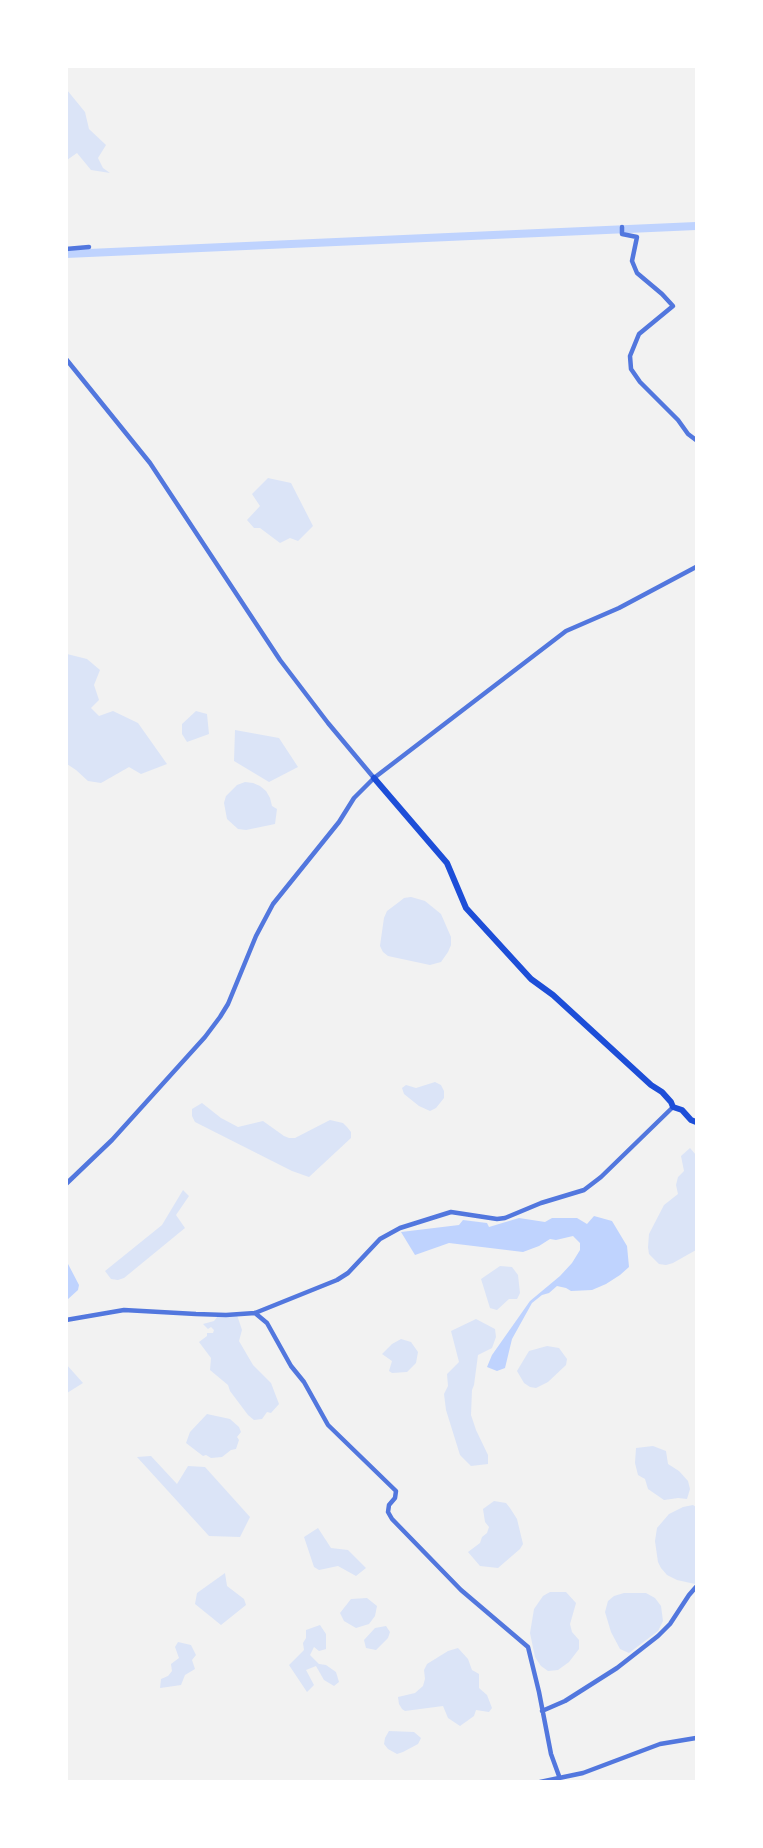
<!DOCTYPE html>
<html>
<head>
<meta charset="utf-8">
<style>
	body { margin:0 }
	#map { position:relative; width:763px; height:1848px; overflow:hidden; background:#f2f2f2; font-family:"Roboto Condensed",sans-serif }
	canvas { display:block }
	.frame { position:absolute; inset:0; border:68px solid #fff; pointer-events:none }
</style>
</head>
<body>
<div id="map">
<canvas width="763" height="1848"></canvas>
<div class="frame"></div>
</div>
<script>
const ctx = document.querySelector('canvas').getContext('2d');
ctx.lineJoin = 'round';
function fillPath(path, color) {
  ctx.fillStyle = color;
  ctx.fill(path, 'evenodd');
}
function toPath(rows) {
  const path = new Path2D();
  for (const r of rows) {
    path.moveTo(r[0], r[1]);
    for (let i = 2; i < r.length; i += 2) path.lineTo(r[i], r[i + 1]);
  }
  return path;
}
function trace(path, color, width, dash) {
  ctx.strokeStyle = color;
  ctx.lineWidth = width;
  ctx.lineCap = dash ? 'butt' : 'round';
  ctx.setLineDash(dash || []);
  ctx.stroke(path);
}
fillPath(toPath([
	[67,90,85,112,89,129,106,145,98,158,103,168,110,173,91,170,77,153,67,160],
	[268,478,291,483,313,526,298,541,290,538,280,543,260,528,254,528,247,520,260,506,252,494],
	[67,654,87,659,100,670,94,685,99,700,91,708,99,716,113,711,138,723,167,764,141,774,129,767,101,783,88,781,76,770,67,764],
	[196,711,207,714,209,734,187,742,182,734,182,724],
	[235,730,279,738,298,767,269,782,234,761],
	[245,782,253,783,260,786,266,791,270,798,272,806,277,809,275,824,246,830,238,829,227,819,224,803,226,796,237,785],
	[411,897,425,901,441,914,451,937,451,945,448,952,441,962,430,965,388,956,383,952,380,946,384,918,387,911,399,902,404,898],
	[435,1082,441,1085,444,1091,444,1098,436,1108,430,1111,419,1106,404,1094,402,1088,406,1085,416,1088],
	[202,1103,221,1118,238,1127,263,1121,284,1136,289,1138,295,1138,330,1120,343,1123,347,1127,351,1132,351,1138,309,1177,292,1171,195,1122,192,1116,192,1109],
	[690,1148,696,1155,696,1250,673,1263,666,1265,659,1264,649,1254,648,1247,649,1234,664,1205,678,1194,676,1185,678,1177,684,1171,681,1156],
	[183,1190,189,1196,176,1215,185,1228,124,1278,118,1280,111,1279,105,1271,162,1225],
	[500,1266,512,1267,518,1275,520,1293,517,1299,509,1299,497,1310,490,1308,481,1279],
	[237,1315,242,1330,239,1341,253,1365,271,1383,279,1404,271,1413,267,1412,262,1419,254,1420,248,1415,230,1391,228,1385,210,1370,211,1358,199,1342,207,1336,207,1333,213,1333,214,1330,211,1327,208,1329,203,1324,214,1321,218,1316],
	[476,1319,495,1329,496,1337,492,1348,478,1355,474,1385,472,1390,471,1415,476,1430,488,1455,488,1464,471,1466,460,1455,446,1410,444,1394,448,1386,447,1374,459,1362,451,1331],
	[401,1339,411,1342,418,1352,416,1363,407,1372,392,1373,389,1371,392,1361,382,1354,392,1344],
	[547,1346,559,1348,567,1359,566,1365,548,1382,536,1388,530,1387,524,1383,517,1371,529,1351],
	[66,1364,83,1383,67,1393,66,1393],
	[207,1414,230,1419,239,1427,241,1432,237,1437,239,1440,236,1449,231,1450,222,1457,211,1458,206,1455,203,1456,186,1443,190,1432],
	[653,1446,666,1451,668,1464,679,1471,688,1481,690,1489,687,1499,678,1498,664,1500,648,1489,645,1479,638,1475,635,1463,636,1448],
	[151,1456,177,1484,188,1466,205,1467,250,1517,240,1537,209,1536,137,1457],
	[494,1501,506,1503,510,1508,517,1519,523,1544,520,1549,498,1568,480,1566,468,1552,480,1543,482,1537,487,1533,489,1527,485,1522,483,1509],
	[693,1505,696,1507,696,1583,695,1584,677,1580,667,1575,661,1568,658,1562,655,1541,657,1528,669,1514,683,1507],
	[318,1528,331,1548,348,1550,366,1568,356,1576,338,1566,319,1570,314,1567,304,1537],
	[225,1573,227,1586,244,1599,246,1605,221,1625,195,1604,197,1593],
	[550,1592,566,1592,576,1603,570,1624,572,1632,579,1640,579,1649,569,1662,558,1670,548,1671,541,1666,535,1657,530,1633,534,1609,543,1596],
	[624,1593,646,1593,655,1598,661,1606,663,1621,658,1631,629,1653,620,1649,611,1632,605,1612,608,1601,614,1596],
	[367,1598,377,1606,375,1616,369,1624,356,1628,344,1621,340,1613,351,1599],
	[320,1625,326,1634,326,1649,319,1651,314,1647,310,1655,319,1664,326,1665,336,1672,339,1682,334,1686,324,1680,316,1666,306,1670,314,1685,307,1692,289,1665,304,1650,303,1643,306,1638,306,1630],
	[386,1626,390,1632,388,1638,376,1650,366,1648,364,1640,375,1628],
	[178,1642,191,1645,196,1655,192,1660,195,1669,185,1675,181,1685,160,1688,161,1679,168,1676,172,1671,171,1664,179,1658,175,1647],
	[458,1648,468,1659,472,1670,479,1674,479,1688,487,1695,492,1708,489,1712,476,1710,474,1716,460,1726,448,1718,443,1706,405,1711,402,1709,399,1704,398,1697,415,1693,423,1686,425,1679,424,1670,427,1664,448,1651],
	[389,1731,414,1732,421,1738,418,1744,403,1752,397,1754,388,1749,384,1744,385,1738]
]), '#dbe4f7');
fillPath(toPath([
	[594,1216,612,1221,627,1246,629,1267,620,1275,606,1284,592,1290,571,1291,566,1288,557,1286,549,1293,542,1295,532,1303,512,1339,505,1368,497,1371,487,1367,492,1355,530,1301,560,1276,572,1263,580,1250,580,1243,573,1236,556,1240,550,1239,539,1246,523,1252,449,1243,415,1255,401,1232,459,1225,463,1220,487,1223,489,1227,519,1218,545,1222,552,1218,577,1218,587,1224],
	[67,1262,79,1285,78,1290,67,1300]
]), '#bfd3fe');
trace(toPath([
	[66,254,696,226]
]), '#bfd3fe', 8);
trace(toPath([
	[622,227,622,234,637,237,632,261,637,273,662,294,673,306,639,334,630,356,631,369,640,382,678,420,688,434,696,440],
	[66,249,89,247],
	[66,359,150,463,280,660,328,723,374,778],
	[66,1184,112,1140,205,1037,220,1017,228,1004,256,936,273,904,339,822,354,798,374,778,566,631,619,608,696,567],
	[255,1313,267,1323,291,1366,304,1382,328,1425,396,1491,395,1498,389,1505,388,1512,392,1519,461,1590,528,1647,539,1692,551,1754,559,1776],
	[66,1320,124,1310,196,1314,226,1315,255,1313,337,1280,348,1273,380,1239,400,1228,451,1212,497,1219,505,1218,541,1203,584,1190,601,1177,673,1107],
	[542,1711,565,1701,617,1668,658,1636,670,1624,689,1595,696,1587],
	[540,1782,583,1773,660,1744,696,1738]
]), '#5277de', 4.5);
trace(toPath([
	[374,778,447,863,466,908,531,979,553,995,651,1085,662,1092,671,1102,673,1107,682,1110,691,1120,696,1122]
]), '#1d4ed8', 6);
</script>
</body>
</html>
